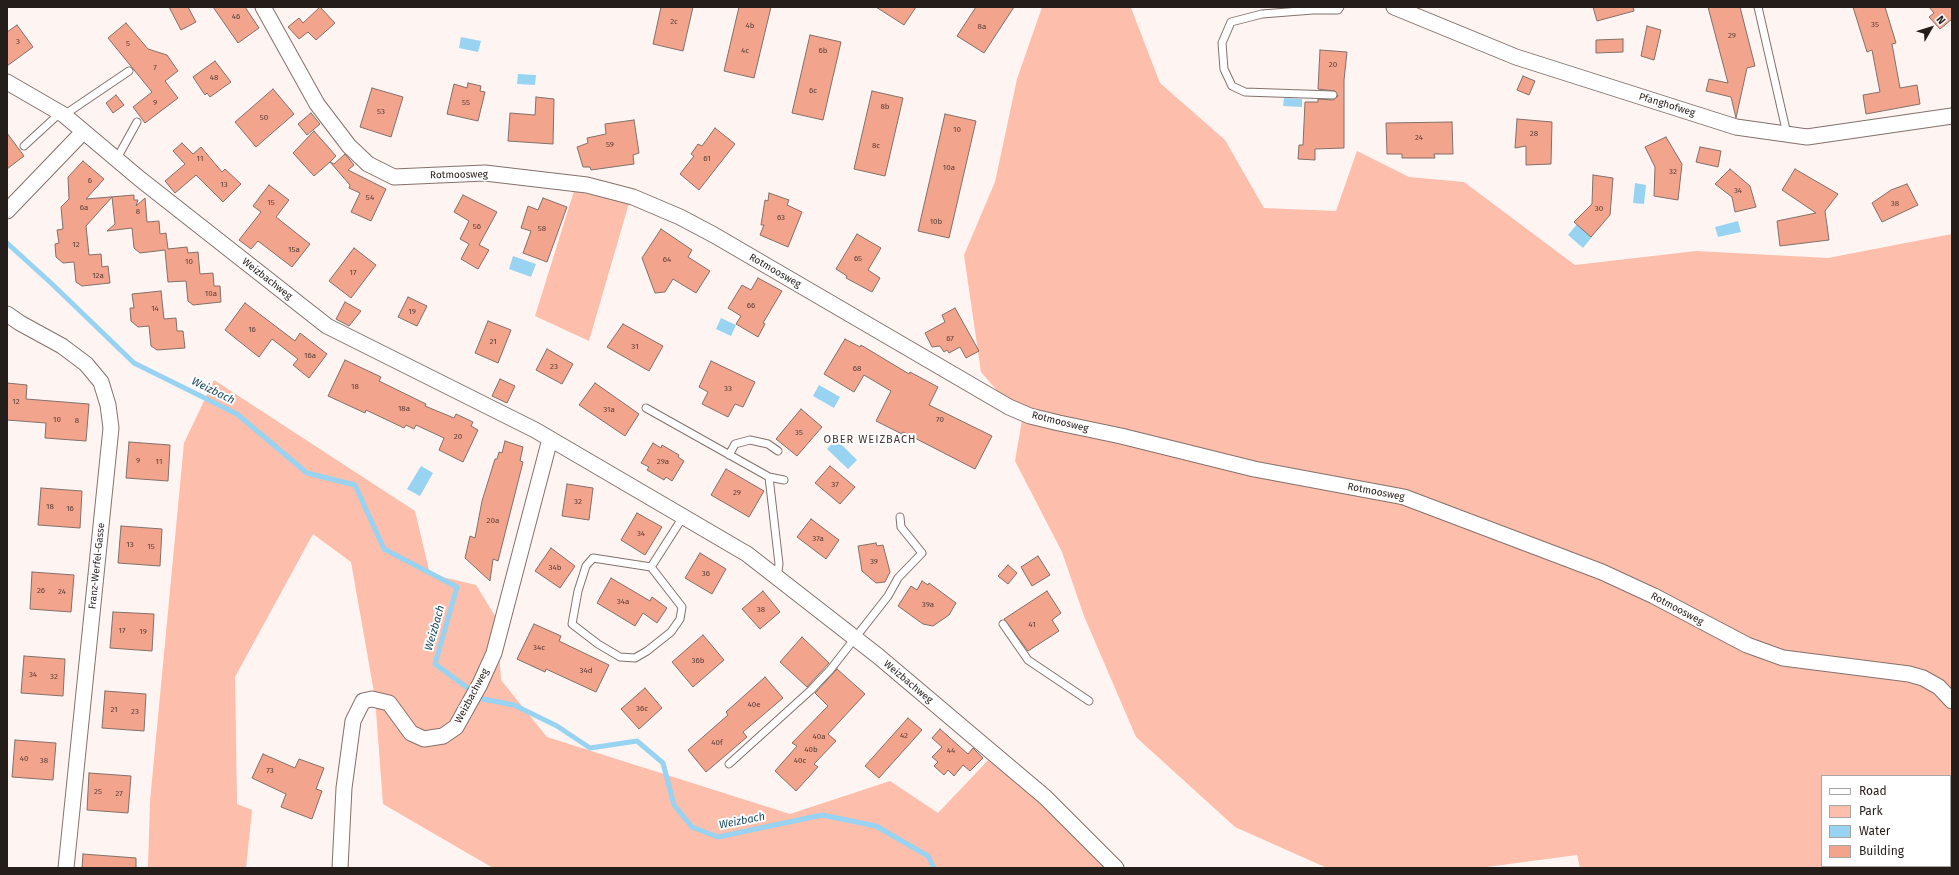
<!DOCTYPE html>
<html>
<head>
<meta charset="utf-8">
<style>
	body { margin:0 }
	#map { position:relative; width:1959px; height:875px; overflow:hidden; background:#fef5f2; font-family:"Fira Sans",sans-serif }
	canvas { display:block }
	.frame { position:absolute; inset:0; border:8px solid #251d1a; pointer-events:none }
	.legend { position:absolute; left:1821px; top:775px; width:130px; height:92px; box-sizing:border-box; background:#fff; border:1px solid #a8a5a3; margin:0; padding:5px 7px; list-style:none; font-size:12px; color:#251d1a }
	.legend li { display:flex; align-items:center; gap:8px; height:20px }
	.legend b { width:20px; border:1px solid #a8a5a3 }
	.north { position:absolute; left:1911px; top:8px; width:40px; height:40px; -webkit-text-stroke:3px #fff; paint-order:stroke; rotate:51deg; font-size:11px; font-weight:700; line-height:16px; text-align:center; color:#251d1a }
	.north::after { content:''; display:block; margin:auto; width:14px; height:18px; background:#251d1a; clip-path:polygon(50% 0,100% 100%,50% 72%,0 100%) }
</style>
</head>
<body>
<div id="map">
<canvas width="1959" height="875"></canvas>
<div class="frame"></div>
<ul class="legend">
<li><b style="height:5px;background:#fff"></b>Road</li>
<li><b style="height:11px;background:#fdbeab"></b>Park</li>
<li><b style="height:11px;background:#98d3f2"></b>Water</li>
<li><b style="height:11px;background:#f3a48d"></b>Building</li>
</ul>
<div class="north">N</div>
</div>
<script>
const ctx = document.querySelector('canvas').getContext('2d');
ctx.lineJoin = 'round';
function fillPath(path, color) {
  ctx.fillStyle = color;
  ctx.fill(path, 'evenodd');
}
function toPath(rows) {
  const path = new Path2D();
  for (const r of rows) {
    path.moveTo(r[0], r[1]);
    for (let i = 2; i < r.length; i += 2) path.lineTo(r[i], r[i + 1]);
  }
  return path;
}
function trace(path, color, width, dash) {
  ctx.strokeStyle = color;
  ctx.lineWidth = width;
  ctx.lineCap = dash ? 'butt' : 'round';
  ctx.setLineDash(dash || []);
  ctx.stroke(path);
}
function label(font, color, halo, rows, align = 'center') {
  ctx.font = font + ' "Fira Sans",sans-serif';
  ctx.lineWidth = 4;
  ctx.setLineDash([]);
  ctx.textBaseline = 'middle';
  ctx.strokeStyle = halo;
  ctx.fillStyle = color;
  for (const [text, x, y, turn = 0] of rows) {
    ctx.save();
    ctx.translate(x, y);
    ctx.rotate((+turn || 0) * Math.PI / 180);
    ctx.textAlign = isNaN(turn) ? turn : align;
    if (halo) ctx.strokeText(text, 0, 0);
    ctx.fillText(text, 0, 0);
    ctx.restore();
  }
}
fillPath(toPath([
	[1042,7,1131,8,1160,83,1225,140,1264,208,1336,211,1357,151,1409,177,1464,182,1575,265,1696,251,1828,258,1952,234,1952,868,1580,868,1577,855,1479,868,1327,868,1235,827,1136,737,1084,616,1062,552,1015,461,1022,420,981,372,964,255,995,182,1017,79],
	[1822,776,1950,776,1950,866,1822,866],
	[574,191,629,203,589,341,535,316],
	[214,380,415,511,430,574,476,585,497,619,501,680,547,737,790,814,890,781,938,813,994,754,1116,868,493,868,383,804,375,698,351,562,313,534,235,677,237,804,252,810,246,868,148,868,150,801,184,443]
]), '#fdbeab');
fillPath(toPath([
	[461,37,481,41,478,52,459,48],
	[518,74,536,75,535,85,517,84],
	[1284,98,1302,99,1302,107,1283,106],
	[1635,183,1646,185,1644,204,1633,203],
	[1738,221,1741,232,1718,237,1715,227],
	[1577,224,1592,237,1583,248,1568,235],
	[513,256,536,264,531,277,509,269],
	[721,318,736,325,731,336,716,329],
	[819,385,840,397,834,408,813,396],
	[836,439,857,460,848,469,827,449],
	[421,466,433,473,420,496,407,489]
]), '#98d3f2');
trace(toPath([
	[7,243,51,283,134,363,237,414,307,473,355,485,384,549,457,587,435,664,483,699,514,705,557,726,590,748,637,741,663,763,674,805,692,827,718,837,822,815,876,826,928,856,934,868]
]), '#98d3f2', 5);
const building = toPath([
	[169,7,188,7,196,22,181,30,169,7],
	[213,7,245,7,259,28,238,43,213,7],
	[320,7,335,23,316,40,308,32,299,39,288,27,299,18,303,23,320,7],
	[661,7,693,7,683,51,653,44,661,7],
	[739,7,771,7,754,78,724,71,739,7],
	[876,7,916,7,904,25,876,7],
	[976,7,1014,7,984,53,957,36,976,7],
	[1593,7,1633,7,1634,11,1597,21,1593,7],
	[1708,7,1740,7,1755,66,1747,68,1736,118,1731,97,1706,91,1709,79,1728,83,1708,7],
	[1853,7,1885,7,1896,43,1892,44,1900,88,1917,85,1920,104,1866,114,1863,95,1880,92,1872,50,1867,52,1853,7],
	[1929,7,1952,7,1952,19,1940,29,1929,17,1934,13,1929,7],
	[126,23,148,49,167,55,178,71,165,81,178,98,145,123,133,107,152,92,108,38,126,23],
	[17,25,33,47,7,66,7,32,17,25],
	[1647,26,1661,30,1654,60,1641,56,1647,26],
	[810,35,841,42,823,120,792,113,810,35],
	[1623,39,1623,52,1596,53,1596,40,1623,39],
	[1320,50,1347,52,1344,80,1344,148,1315,149,1315,160,1298,159,1299,145,1303,145,1305,102,1318,102,1318,99,1333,100,1338,96,1335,91,1318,89,1320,50],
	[215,61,231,82,210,97,207,93,205,95,193,77,215,61],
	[1523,76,1535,81,1529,95,1517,90,1523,76],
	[468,83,481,86,480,91,485,92,478,121,447,114,454,84,467,88,468,83],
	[372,88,403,97,391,137,360,127,372,88],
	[273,89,294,114,256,147,235,122,273,89],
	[872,91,903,98,885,176,854,169,872,91],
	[116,95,124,105,113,113,106,103,116,95],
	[536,97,554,99,553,144,508,141,510,113,535,115,536,97],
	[311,113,320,124,307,135,298,124,311,113],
	[945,114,976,121,949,238,918,231,945,114],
	[1517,119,1552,122,1551,164,1526,165,1526,146,1515,148,1517,119],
	[634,120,639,153,633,155,634,164,591,170,590,167,583,167,577,147,588,143,587,138,606,134,605,124,634,120],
	[1452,122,1453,154,1434,154,1435,158,1402,158,1402,154,1387,154,1386,123,1452,122],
	[715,128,735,144,699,190,680,174,694,156,691,154,698,144,702,146,715,128],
	[314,131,336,156,330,162,334,164,345,154,354,165,348,170,386,189,371,221,351,212,360,193,349,188,350,185,330,162,314,176,293,153,314,131],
	[7,133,24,156,7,169,7,133],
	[1666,137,1682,164,1678,200,1654,196,1655,167,1645,147,1666,137],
	[182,143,193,154,201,147,222,172,225,169,241,184,223,202,196,175,175,193,165,181,185,164,173,151,182,143],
	[1700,147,1721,151,1718,167,1696,162,1700,147],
	[83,161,104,179,86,199,134,195,134,200,138,200,136,206,145,198,147,222,159,221,160,234,166,233,168,249,187,247,188,253,198,252,200,274,213,273,214,286,220,286,221,302,193,305,188,301,186,281,168,282,165,250,140,253,134,248,132,228,107,231,115,224,112,197,86,226,89,255,101,254,102,267,108,266,110,283,82,286,76,282,74,262,63,263,56,257,55,244,59,243,57,230,63,229,61,207,69,199,68,177,83,161],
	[1730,169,1750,186,1756,207,1735,212,1732,197,1715,184,1730,169],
	[1795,169,1838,194,1825,211,1829,240,1780,246,1777,221,1816,213,1782,190,1795,169],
	[1593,175,1613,178,1610,215,1591,237,1574,222,1592,204,1593,175],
	[1907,184,1918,205,1882,222,1872,203,1891,190,1907,184],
	[269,185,289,200,276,217,310,244,292,267,258,241,251,249,239,240,261,212,253,206,269,185],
	[769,193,789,200,787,205,802,212,788,247,760,235,764,225,761,225,765,200,768,201,769,193],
	[463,195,497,212,479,245,489,250,478,269,461,259,469,244,460,239,469,221,454,212,463,195],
	[543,198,567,207,547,262,523,253,531,231,521,228,528,206,538,210,543,198],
	[661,229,692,250,688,257,710,271,696,293,673,279,665,292,655,293,642,258,661,229],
	[857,234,881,248,868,270,880,278,872,292,846,278,847,276,836,269,857,234],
	[354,248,376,265,351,298,329,281,354,248],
	[758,278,782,291,763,323,765,324,758,337,736,324,741,316,728,308,742,285,751,290,758,278],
	[161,291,164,319,176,318,177,331,183,331,185,348,157,350,151,346,149,326,138,327,131,321,130,308,134,308,132,294,161,291],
	[408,297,427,306,417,326,398,317,408,297],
	[345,302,361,311,349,326,336,319,345,302],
	[245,303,295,341,300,333,327,354,309,378,293,365,298,359,272,339,259,357,225,330,245,303],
	[955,308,979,351,966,358,960,347,949,353,947,350,944,352,940,346,932,347,925,333,945,322,942,315,955,308],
	[488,321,511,330,498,363,475,353,488,321],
	[623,324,663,346,649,371,607,347,623,324],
	[845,339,860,347,861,345,909,374,910,372,938,387,929,405,992,436,975,469,903,432,902,434,876,421,891,391,864,375,854,392,824,374,845,339],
	[547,349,573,364,562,384,536,370,547,349],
	[345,360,381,377,379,381,426,404,425,406,454,418,456,414,473,422,471,426,478,430,463,462,439,450,444,438,416,425,414,429,406,425,404,428,366,410,365,413,328,396,345,360],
	[711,361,755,382,743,407,735,404,728,417,702,404,708,392,699,387,711,361],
	[500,379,515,386,507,403,492,396,500,379],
	[7,383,27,385,26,399,89,404,86,441,45,438,46,423,7,420,7,383],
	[595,383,639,414,625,436,579,405,595,383],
	[801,409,822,427,797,456,776,439,801,409],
	[505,441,523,447,520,461,523,462,498,561,493,559,490,581,465,558,470,536,475,538,482,501,495,459,497,459,499,452,502,453,505,441],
	[129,442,170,445,168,481,126,478,129,442],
	[653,443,661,448,662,445,679,455,678,457,684,461,672,481,666,477,664,480,647,470,649,467,641,463,653,443],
	[830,466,855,487,840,504,815,483,830,466],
	[726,469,764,491,749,517,711,495,726,469],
	[567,484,593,488,589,520,562,516,567,484],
	[41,488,82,491,80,528,38,525,41,488],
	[637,513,662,527,645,555,621,540,637,513],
	[811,519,839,540,826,559,797,537,811,519],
	[121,526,162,529,160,566,118,563,121,526],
	[876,543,877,546,883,545,890,572,885,582,876,583,862,571,858,546,876,543],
	[551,548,575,566,560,588,535,571,551,548],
	[700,553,726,569,712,594,685,578,700,553],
	[1038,556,1050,575,1032,586,1021,567,1038,556],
	[1008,565,1017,573,1008,584,998,576,1008,565],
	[32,572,74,575,71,612,30,609,32,572],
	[611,578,650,601,652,597,667,608,657,623,643,613,635,626,597,603,611,578],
	[922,581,928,585,929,583,956,603,949,615,933,626,923,624,898,606,911,586,917,590,922,581],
	[763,591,780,612,760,629,742,609,763,591],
	[1047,591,1061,613,1052,620,1059,631,1028,651,1004,619,1047,591],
	[113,612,154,614,152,651,110,648,113,612],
	[534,624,561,636,559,641,609,665,596,692,546,669,545,672,517,659,534,624],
	[703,635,724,660,693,687,672,662,703,635],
	[802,637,829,663,807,687,780,662,802,637],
	[24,656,65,659,63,696,21,693,24,656],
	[837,669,865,694,828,734,836,741,814,764,818,767,796,791,775,771,797,746,792,743,828,706,815,693,837,669],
	[765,677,783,698,743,732,747,737,706,772,688,750,728,715,726,712,765,677],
	[645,688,662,708,639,729,621,709,645,688],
	[105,691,146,694,144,731,102,728,105,691],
	[908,718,922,730,879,778,865,766,908,718],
	[940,729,968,754,973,748,983,758,970,771,963,765,954,776,948,770,944,775,934,766,938,762,932,757,942,747,932,738,940,729],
	[15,740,56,743,53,780,12,777,15,740],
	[263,754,295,768,299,759,324,768,316,789,322,791,312,819,281,807,286,794,252,778,263,754],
	[89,773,131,776,128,813,87,810,89,773],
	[83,854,136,858,136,868,82,868,83,854]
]);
fillPath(building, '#f3a48d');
trace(building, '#836f69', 1);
const service = toPath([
	[1758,7,1787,134],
	[1333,95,1245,92,1232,86,1224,69,1222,43,1231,22,1262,14,1313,10,1338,10,1340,7],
	[64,115,129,71],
	[24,146,60,113],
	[116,160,137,122],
	[646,408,769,477,779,564,777,578],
	[729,455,735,444,750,440,768,444,778,451],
	[769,477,784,480],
	[651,567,682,607,680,619,671,632,647,651,635,658,620,657,598,644,572,624,578,591,586,566,593,558,651,567,683,517],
	[1003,624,1028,660,1089,701],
	[729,764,811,690,830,670,888,596,898,578,922,553,901,527,900,517]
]);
const minor = toPath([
	[263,7,317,104,349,146,368,164,394,177,485,173,587,185,633,197,680,217,714,235,1009,407,1030,416,1059,423,1121,436,1254,469,1404,497,1602,572,1654,596,1747,645,1783,658,1909,674,1923,678,1939,687,1952,701],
	[1394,7,1516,57,1736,127,1807,137,1952,116],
	[7,82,64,115,140,179,327,326,535,430,747,554,878,656,994,754,1045,797,1116,868],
	[7,211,83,132],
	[7,314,20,323,62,346,86,364,101,382,108,405,111,428,66,868],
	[340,868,344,788,353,721,363,701,372,699,389,703,411,733,424,739,443,736,456,727,480,684,494,653,550,439]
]);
trace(service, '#84716b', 9);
trace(minor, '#84716b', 17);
trace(service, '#fff', 7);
trace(minor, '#fff', 15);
label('8px', '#583f37', null, [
	["46",236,17],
	["2c",674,22],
	["35",1875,25],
	["4b",750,26],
	["8a",982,27],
	["29",1732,36],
	["3",18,42],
	["5",128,44],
	["4c",745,51],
	["6b",823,51],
	["20",1333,65],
	["7",155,68],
	["48",214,78],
	["6c",813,91],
	["9",155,103],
	["55",466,103],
	["8b",885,107],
	["53",381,112],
	["50",264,118],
	["10",957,130],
	["28",1534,134],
	["24",1419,138],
	["59",610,145],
	["8c",876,146],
	["11",200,159],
	["61",707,159],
	["10a",949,168],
	["32",1673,172],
	["6",90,181],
	["13",224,185],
	["34",1738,191],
	["54",370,198],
	["15",271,203],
	["38",1895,204],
	["6a",84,208],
	["30",1599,209],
	["8",138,212],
	["63",781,218],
	["10b",936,222],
	["56",477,227],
	["58",542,229],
	["12",76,245],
	["15a",294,250],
	["65",858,259],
	["64",667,260],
	["10",189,262],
	["17",353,273],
	["12a",98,276],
	["10a",211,294],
	["66",751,306],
	["14",155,309],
	["19",412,312],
	["16",252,330],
	["67",950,339],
	["21",493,342],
	["31",635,347],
	["16a",310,356],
	["23",554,367],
	["68",857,369],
	["18",355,387],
	["33",728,389],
	["12",16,402],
	["18a",404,409],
	["31a",609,410],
	["10",57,420],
	["70",940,420],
	["8",77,421],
	["35",799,433],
	["20",458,437],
	["9",138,461],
	["11",159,462],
	["29a",663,462],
	["37",835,485],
	["29",737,493],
	["32",578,502],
	["18",50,507],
	["16",70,509],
	["20a",493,521],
	["34",641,534],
	["37a",818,539],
	["13",130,545],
	["15",151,547],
	["39",874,562],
	["34b",555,568],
	["36",706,574],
	["26",41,591],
	["24",62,592],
	["34a",623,602],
	["39a",928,605],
	["38",761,610],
	["41",1032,625],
	["17",122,631],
	["19",143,632],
	["34c",539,648],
	["36b",698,661],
	["34d",586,671],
	["34",33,675],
	["32",54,677],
	["40e",754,705],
	["36c",642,709],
	["21",114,710],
	["23",135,712],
	["42",904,736],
	["40a",819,737],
	["40f",717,743],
	["40b",811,750],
	["44",951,751],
	["40",24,759],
	["38",44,761],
	["40c",800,761],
	["73",270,771],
	["25",98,792],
	["27",119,794]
]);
label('10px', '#251d1a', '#fff', [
	["Pfanghofweg",1667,105,17],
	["Rotmoosweg",459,175,-1],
	["Rotmoosweg",775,271,30],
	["Weizbachweg",267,279,38],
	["Rotmoosweg",1060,422,14],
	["Rotmoosweg",1376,492,11],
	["Franz-Werfel-Gasse",97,566,-84],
	["Rotmoosweg",1677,609,28],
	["Weizbachweg",908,682,40],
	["Weizbachweg",472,696,-62]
]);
label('italic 11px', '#1a495f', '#fff', [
	["Weizbach",213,391,26],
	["Weizbach",435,628,-74],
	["Weizbach",742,821,-11]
]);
ctx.letterSpacing = '1px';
label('11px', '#473631', '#fff', [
	["OBER WEIZBACH",870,440]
]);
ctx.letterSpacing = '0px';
</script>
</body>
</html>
